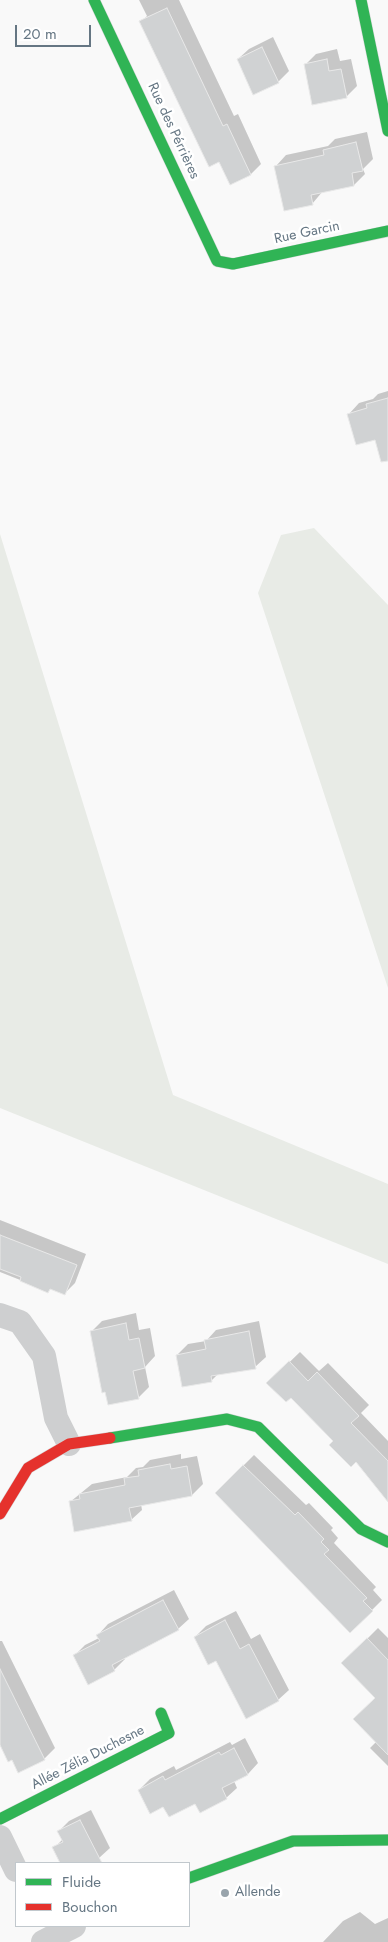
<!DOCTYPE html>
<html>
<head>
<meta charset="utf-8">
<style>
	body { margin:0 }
	#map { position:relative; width:388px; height:1942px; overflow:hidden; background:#f9f9f9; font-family:Jost,sans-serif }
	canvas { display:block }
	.legend { position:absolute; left:15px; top:1862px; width:175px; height:65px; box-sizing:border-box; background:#fff; border:1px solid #c1c8cd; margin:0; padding:6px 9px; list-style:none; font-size:15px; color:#657683 }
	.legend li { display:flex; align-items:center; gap:10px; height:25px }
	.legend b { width:25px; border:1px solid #c1c8cd }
	.scale { position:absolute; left:15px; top:25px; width:76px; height:22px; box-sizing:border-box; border:2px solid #657683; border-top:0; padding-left:6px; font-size:15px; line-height:18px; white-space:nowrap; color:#657683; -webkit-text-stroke:4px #fff; paint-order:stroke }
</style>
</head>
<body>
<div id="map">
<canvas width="388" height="1942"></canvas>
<ul class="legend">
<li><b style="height:6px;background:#30b455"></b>Fluide</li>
<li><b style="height:6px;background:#e5322d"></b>Bouchon</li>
</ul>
<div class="scale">20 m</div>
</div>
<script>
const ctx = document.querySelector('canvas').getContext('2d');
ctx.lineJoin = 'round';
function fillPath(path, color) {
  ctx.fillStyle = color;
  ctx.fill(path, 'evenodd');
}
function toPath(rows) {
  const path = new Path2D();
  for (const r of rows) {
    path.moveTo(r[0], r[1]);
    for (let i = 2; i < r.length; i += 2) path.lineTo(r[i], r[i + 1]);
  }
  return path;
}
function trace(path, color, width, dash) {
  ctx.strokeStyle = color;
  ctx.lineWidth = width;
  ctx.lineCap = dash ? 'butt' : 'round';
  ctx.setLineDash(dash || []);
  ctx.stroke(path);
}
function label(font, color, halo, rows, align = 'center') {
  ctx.font = font + ' Jost,sans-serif';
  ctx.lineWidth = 5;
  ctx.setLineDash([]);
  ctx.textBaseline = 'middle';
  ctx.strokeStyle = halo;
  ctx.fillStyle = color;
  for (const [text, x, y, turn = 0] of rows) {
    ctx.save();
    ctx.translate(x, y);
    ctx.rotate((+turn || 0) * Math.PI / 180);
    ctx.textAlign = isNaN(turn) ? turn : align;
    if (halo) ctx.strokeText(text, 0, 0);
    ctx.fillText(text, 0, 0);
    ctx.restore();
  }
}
fillPath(toPath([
	[314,528,388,605,388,988,258,593,281,535],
	[0,534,173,1095,388,1184,388,1264,0,1108]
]), '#e8ebe6');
fillPath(toPath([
	[139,0,179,0,234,116,238,114,261,164,251,174,231,184,220,161,141,22,147,16],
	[273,37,289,71,278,82,238,59,249,49],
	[337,49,340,61,351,59,357,86,346,97,305,65,316,54],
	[367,132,373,159,363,169,365,174,354,185,323,191,312,204,276,166,286,155,328,146,335,139],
	[388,391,388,435,349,414,359,403,373,399,378,394],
	[0,1220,86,1254,75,1283,65,1293,52,1288,48,1291,0,1272],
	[136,1313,139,1330,150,1328,155,1356,145,1367,149,1387,138,1398,92,1331,102,1321],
	[259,1321,266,1357,255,1367,218,1374,212,1380,177,1355,188,1344,206,1341,216,1330],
	[300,1352,319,1371,328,1363,369,1405,361,1413,388,1441,388,1490,335,1441,291,1396,268,1383],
	[181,1454,181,1459,197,1456,203,1484,192,1495,141,1504,142,1510,131,1520,70,1502,92,1484,127,1477,136,1468,143,1467,150,1460],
	[254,1455,306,1505,309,1503,333,1528,331,1530,338,1538,334,1543,376,1587,373,1590,382,1600,350,1632,216,1493],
	[174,1590,189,1619,178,1629,124,1657,125,1659,114,1670,74,1656,85,1645,99,1638,98,1635,108,1624],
	[236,1611,251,1639,260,1634,289,1690,278,1700,217,1659,195,1637,206,1626],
	[378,1628,388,1638,388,1682,343,1663],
	[0,1641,2,1641,55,1748,44,1759,13,1759,0,1743],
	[388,1686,388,1766,370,1748,376,1742],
	[245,1738,258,1763,248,1774,234,1781,237,1788,226,1798,164,1805,139,1790,150,1779,174,1766,176,1770,230,1742,232,1745],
	[91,1810,110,1848,99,1858,90,1863,62,1863,54,1848,63,1839,59,1831,69,1821],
	[360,1912,375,1924,388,1918,388,1942,323,1942,343,1921]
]), '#0003');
const building = toPath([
	[167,8,223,126,227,124,251,175,230,185,219,162,209,167,139,21,167,8],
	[262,47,279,83,253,95,237,59,262,47],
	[327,59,329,71,341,69,347,98,312,105,304,64,327,59],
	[356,142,363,171,352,173,354,186,311,195,313,205,284,211,274,166,324,155,323,150,356,142],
	[388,398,388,461,381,462,375,440,356,445,347,414,367,408,366,404,388,398],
	[0,1235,77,1265,65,1295,50,1289,48,1293,20,1281,21,1277,0,1269,0,1235],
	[126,1323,129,1340,139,1338,145,1368,133,1371,139,1399,108,1405,105,1392,102,1393,90,1331,126,1323],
	[249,1331,256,1369,211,1376,212,1382,182,1387,176,1355,206,1349,204,1340,249,1331],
	[289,1361,308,1381,317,1372,359,1416,351,1423,388,1461,388,1502,356,1462,351,1467,329,1445,333,1441,291,1398,286,1402,266,1383,289,1361],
	[170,1464,171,1469,187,1466,192,1496,129,1508,132,1521,74,1532,69,1501,80,1499,79,1494,125,1485,124,1478,139,1476,138,1470,170,1464],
	[243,1465,295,1515,298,1512,324,1539,321,1542,329,1550,324,1554,367,1598,363,1601,373,1611,350,1633,215,1493,243,1465],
	[163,1600,179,1630,112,1665,115,1671,88,1685,73,1655,100,1641,96,1635,163,1600],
	[225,1620,240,1649,249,1644,279,1701,246,1719,216,1661,208,1665,194,1637,225,1620],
	[367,1638,388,1660,388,1755,353,1719,375,1698,341,1663,367,1638],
	[0,1669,45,1760,18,1773,12,1760,8,1762,0,1745,0,1669],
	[234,1748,248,1775,222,1788,227,1799,200,1813,195,1804,169,1817,163,1807,150,1814,138,1790,163,1776,165,1780,219,1752,221,1755,234,1748],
	[80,1820,102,1863,60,1863,52,1847,63,1842,57,1831,80,1820]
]);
fillPath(building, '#d0d2d3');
trace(building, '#e8e8e8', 1);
const fast = toPath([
	[94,0,217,261,233,264,388,231],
	[361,0,388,131],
	[110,1438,227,1419,258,1427,361,1529,388,1542],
	[0,1819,169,1733,161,1713],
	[189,1878,293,1841,388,1840]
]);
const jam = toPath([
	[0,1514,28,1468,69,1444,110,1438]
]);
trace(fast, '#d5d6d7', 12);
trace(jam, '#d5d6d7', 12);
trace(toPath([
	[0,1315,20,1322,44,1356,56,1418,69,1444],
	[0,1837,16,1870],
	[43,1942,74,1926]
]), '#cecfd0', 24);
trace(fast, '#30b455', 11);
trace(jam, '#e5322d', 11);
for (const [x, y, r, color] of [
	[225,1893,5,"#99a4ac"]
]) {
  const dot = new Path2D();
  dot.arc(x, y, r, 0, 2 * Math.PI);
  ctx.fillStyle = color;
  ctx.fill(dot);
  trace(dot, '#fff', 2);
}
label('14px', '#657683', '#fff', [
	["Rue des Pérrières",173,131,65],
	["Rue Garcin",307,233,-12],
	["Allée Zélia Duchesne",88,1758,-27]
]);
label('14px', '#657683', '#fff', [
	["Allende",235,1893]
], 'left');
</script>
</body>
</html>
